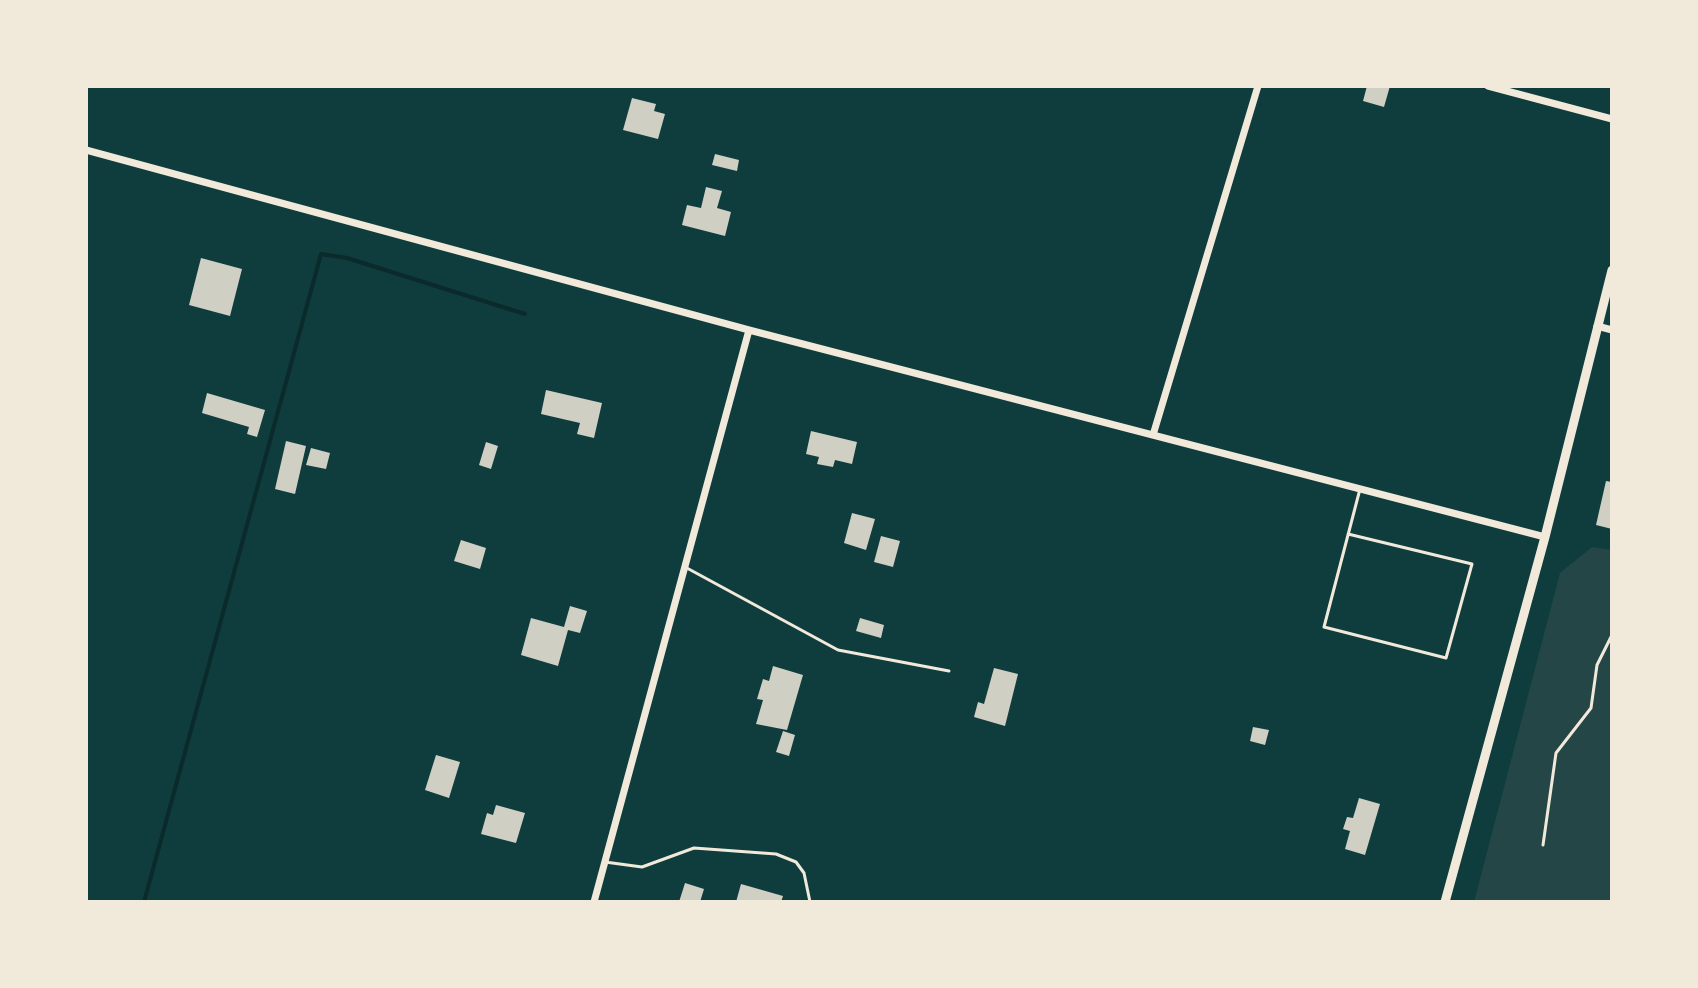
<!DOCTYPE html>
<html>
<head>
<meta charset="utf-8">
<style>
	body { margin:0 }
	#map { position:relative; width:1698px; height:988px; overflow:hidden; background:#0f3d3e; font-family:"IBM Plex Serif",serif }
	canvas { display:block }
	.frame { position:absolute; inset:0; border:88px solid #f1e9da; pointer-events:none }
</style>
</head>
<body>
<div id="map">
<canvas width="1698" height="988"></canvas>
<div class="frame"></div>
</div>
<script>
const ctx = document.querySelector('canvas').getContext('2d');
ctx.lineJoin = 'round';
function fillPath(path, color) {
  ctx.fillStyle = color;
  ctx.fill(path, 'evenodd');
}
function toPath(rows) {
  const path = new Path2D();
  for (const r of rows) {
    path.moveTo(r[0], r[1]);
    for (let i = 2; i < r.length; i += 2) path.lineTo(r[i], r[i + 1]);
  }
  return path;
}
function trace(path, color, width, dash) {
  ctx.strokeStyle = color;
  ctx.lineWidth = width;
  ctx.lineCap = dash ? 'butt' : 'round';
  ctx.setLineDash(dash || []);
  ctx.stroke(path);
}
fillPath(toPath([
	[1592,547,1612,550,1612,902,1474,902,1560,573]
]), '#244646');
trace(toPath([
	[144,902,321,254,347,258,525,314]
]), '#0a2a2b', 4);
fillPath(toPath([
	[1367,86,1390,86,1384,107,1363,101],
	[632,98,656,104,654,111,665,114,658,139,623,130],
	[715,154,739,160,737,171,712,165],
	[706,187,722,191,717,208,731,212,725,236,682,225,687,205,701,208],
	[201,258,242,269,230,316,189,305],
	[546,390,602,403,594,438,577,434,580,423,541,414],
	[207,393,265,410,257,437,247,434,249,427,202,413],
	[811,431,857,442,852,464,835,460,833,467,817,464,819,457,806,454],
	[286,441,306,446,295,494,275,489],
	[486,442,498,446,491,469,479,465],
	[311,448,330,453,326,469,306,465],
	[1606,481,1612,482,1612,529,1596,525],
	[852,513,875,519,866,550,844,543],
	[881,536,900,541,893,567,874,562],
	[461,540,486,548,480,569,454,561],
	[570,606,587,611,580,633,568,630,558,666,521,655,531,618,564,627],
	[860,618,884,625,881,638,856,631],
	[773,666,803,675,787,730,756,724,763,700,757,699,763,679,769,681],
	[994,668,1018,674,1005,726,974,717,978,702,984,704],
	[1253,727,1269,730,1265,745,1250,741],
	[783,731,795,735,789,756,776,752],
	[436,755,460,762,449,798,425,790],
	[1359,798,1380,804,1365,855,1345,849,1350,831,1343,829,1347,817,1353,818],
	[496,805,525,813,516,843,481,834,487,813,493,815],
	[685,883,704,889,700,902,679,902],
	[741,884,783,896,781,902,736,902]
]), '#cfcfc3');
trace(toPath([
	[1348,534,1472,564,1446,658,1324,627,1360,489],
	[685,567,838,650,949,671],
	[1543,845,1556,753,1591,708,1597,665,1612,635],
	[605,862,642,867,694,848,776,854,796,862,804,873,810,902]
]), '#f1e9da', 3);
trace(toPath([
	[1488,86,1612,119],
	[86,150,749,330,1545,537],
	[1597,326,1612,330],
	[1153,435,1258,86],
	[594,902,749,330]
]), '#f1e9da', 7);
trace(toPath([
	[1445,902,1545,537,1612,270]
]), '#f1e9da', 9);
</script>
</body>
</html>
